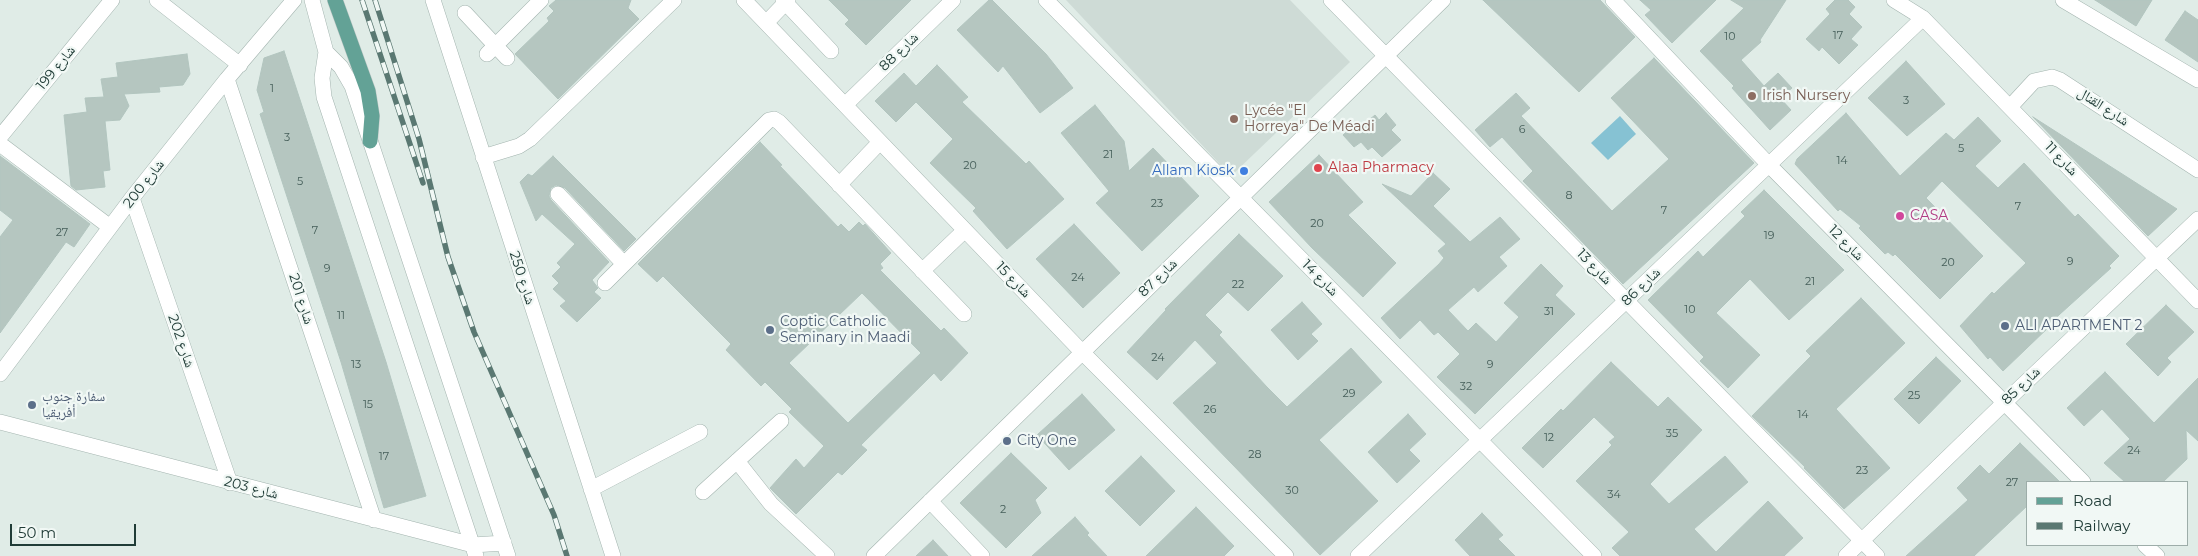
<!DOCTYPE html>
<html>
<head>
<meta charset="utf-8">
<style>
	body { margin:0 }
	#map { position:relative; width:2198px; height:556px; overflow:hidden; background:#e0ece7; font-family:Montserrat,sans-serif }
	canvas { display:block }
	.legend { position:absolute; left:2026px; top:481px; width:162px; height:65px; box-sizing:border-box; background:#f1f8f5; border:1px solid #9dada9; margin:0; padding:6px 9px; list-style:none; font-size:15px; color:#203c37 }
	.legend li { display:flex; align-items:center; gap:10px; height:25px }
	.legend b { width:25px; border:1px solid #9dada9 }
	.scale { position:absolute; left:10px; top:524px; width:126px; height:22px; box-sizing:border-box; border:2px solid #203c37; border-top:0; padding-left:6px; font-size:15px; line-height:18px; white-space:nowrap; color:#203c37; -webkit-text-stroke:4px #f1f8f5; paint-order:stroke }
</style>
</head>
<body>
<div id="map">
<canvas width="2198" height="556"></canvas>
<ul class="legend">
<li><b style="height:6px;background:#63a296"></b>Road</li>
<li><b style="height:6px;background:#5a7872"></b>Railway</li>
</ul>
<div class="scale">50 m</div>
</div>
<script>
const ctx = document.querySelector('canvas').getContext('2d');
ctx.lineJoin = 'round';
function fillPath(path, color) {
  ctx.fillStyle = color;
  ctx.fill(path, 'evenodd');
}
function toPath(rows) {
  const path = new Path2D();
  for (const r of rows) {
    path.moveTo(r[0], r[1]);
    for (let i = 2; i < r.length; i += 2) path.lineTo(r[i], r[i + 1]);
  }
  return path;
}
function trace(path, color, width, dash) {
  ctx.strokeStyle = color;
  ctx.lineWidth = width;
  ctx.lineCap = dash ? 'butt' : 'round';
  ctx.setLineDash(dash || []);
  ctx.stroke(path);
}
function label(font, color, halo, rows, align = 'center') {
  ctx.font = font + ' Montserrat,"Noto Naskh Arabic",sans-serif';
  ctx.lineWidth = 4.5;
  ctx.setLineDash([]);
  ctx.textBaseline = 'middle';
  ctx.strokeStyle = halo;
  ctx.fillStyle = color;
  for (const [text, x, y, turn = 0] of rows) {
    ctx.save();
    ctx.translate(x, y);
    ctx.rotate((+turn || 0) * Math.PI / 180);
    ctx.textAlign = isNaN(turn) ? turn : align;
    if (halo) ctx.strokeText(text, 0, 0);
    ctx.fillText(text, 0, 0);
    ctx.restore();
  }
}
fillPath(toPath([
	[1066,0,1290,0,1350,62,1231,176]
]), '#cedbd6');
fillPath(toPath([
	[1620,116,1636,134,1608,160,1591,143]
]), '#86c2d3');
const building = toPath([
	[556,0,631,0,628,8,639,19,558,99,515,54,549,21,547,18,554,11,549,6,556,0],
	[829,0,911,0,866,45,845,24,849,20,829,0],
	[989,0,992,0,1046,54,1073,88,1040,113,1003,66,998,72,957,30,989,0],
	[1483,0,1600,0,1635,37,1579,92,1483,0],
	[1640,0,1716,0,1672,43,1645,15,1651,10,1640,0],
	[1731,0,1786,0,1760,40,1761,42,1741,60,1764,86,1778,73,1792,88,1780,98,1791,110,1770,130,1732,88,1734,86,1700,51,1744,8,1731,0],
	[1835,0,1848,0,1855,7,1849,14,1862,27,1851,39,1858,45,1839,64,1822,47,1819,51,1806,39,1830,14,1826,9,1835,0],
	[2095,0,2152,0,2136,26,2095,0],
	[2185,11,2198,20,2198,62,2165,40,2185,11],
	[284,51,386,362,426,496,384,508,341,362,260,114,264,112,257,90,264,58,284,51],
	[187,54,190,74,183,85,159,87,160,92,124,94,129,106,120,120,105,121,110,170,103,171,105,187,76,190,71,186,64,115,87,112,85,98,104,97,101,79,118,77,116,63,187,54],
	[1654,58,1754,163,1623,284,1523,181,1533,171,1502,137,1490,147,1475,130,1516,93,1530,108,1521,116,1612,211,1669,159,1611,98,1654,58],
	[1906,61,1945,104,1907,136,1868,98,1906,61],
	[937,65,968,97,962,102,1026,164,1029,161,1064,199,1007,249,973,211,976,208,930,163,953,139,916,102,896,122,875,101,904,73,916,86,937,65],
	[1095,105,1124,141,1129,171,1153,148,1199,196,1142,251,1096,203,1109,191,1061,133,1095,105],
	[1386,113,1396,125,1391,130,1401,140,1382,157,1372,147,1368,150,1361,142,1354,147,1343,135,1359,121,1363,125,1375,115,1379,120,1386,113],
	[1846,113,1900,176,1946,133,1954,140,1978,117,2001,141,1975,166,1998,188,2024,163,2075,217,2078,214,2119,256,2109,266,2111,268,2049,324,2051,325,2003,371,1990,357,1988,359,1960,326,1992,292,1994,294,2026,263,1942,181,1926,198,1983,256,1940,299,1895,254,1893,256,1888,252,1885,254,1859,228,1861,226,1840,209,1838,211,1795,164,1797,159,1846,113],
	[2033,117,2177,209,2148,236,2033,117],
	[760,142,782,165,780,166,838,227,841,224,849,232,859,222,863,226,865,224,891,253,880,264,883,268,880,270,941,331,944,328,968,353,941,381,934,373,861,445,867,450,842,475,838,472,796,514,770,488,796,459,804,468,824,446,789,412,792,409,765,382,761,386,726,350,731,344,663,276,657,282,638,264,760,142],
	[862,293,921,353,848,423,789,363,862,293],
	[1319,155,1363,202,1348,215,1396,263,1363,297,1312,248,1269,202,1319,155],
	[0,156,90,224,74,247,66,242,0,333,0,237,13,220,0,210,0,156],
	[553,156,636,239,624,251,565,188,556,185,551,188,549,196,551,200,609,262,592,280,598,288,594,292,601,298,577,322,560,306,566,301,553,289,559,283,552,276,561,267,557,263,575,244,542,214,536,221,520,182,528,174,532,176,553,156],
	[1433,173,1450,189,1433,206,1470,242,1500,217,1520,239,1499,257,1507,266,1478,292,1474,287,1448,310,1468,331,1476,323,1496,342,1519,317,1504,303,1541,264,1563,286,1555,295,1575,314,1475,414,1437,377,1460,354,1438,332,1434,335,1420,320,1400,339,1381,318,1439,264,1444,258,1438,251,1446,244,1382,184,1411,196,1433,173],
	[1764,190,1844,270,1789,320,1750,279,1716,313,1760,355,1728,388,1700,361,1704,357,1648,300,1698,251,1703,257,1745,216,1741,212,1764,190],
	[1074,224,1120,273,1083,308,1036,259,1074,224],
	[1239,234,1283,276,1248,311,1228,292,1205,315,1222,332,1219,335,1267,387,1287,407,1351,348,1382,382,1319,440,1378,501,1320,555,1173,403,1217,363,1195,340,1157,380,1127,352,1166,310,1165,309,1239,234],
	[1861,298,1905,343,1836,409,1890,468,1844,509,1804,468,1805,467,1752,416,1811,356,1806,351,1861,298],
	[1302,302,1322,324,1311,334,1318,341,1298,360,1271,330,1302,302],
	[2166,305,2194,332,2167,358,2171,362,2158,376,2126,344,2166,305],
	[1936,357,1961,381,1919,424,1894,399,1936,357],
	[1611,362,1658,407,1668,397,1702,430,1650,484,1669,504,1725,456,1748,482,1694,529,1716,552,1768,501,1803,538,1784,556,1620,556,1612,548,1629,532,1576,481,1612,445,1609,442,1615,437,1594,417,1543,468,1522,448,1561,409,1563,411,1611,362],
	[2105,372,2154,423,2198,378,2198,441,2186,430,2187,459,2163,482,2125,482,2104,463,2130,439,2102,409,2084,426,2067,408,2105,372],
	[1082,394,1115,430,1069,470,1037,435,1082,394],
	[1408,414,1426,434,1409,450,1420,461,1397,483,1368,452,1408,414],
	[2020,443,2060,482,2027,482,2027,506,1974,556,1906,556,1968,500,1957,488,1980,465,1989,474,2020,443],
	[1011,453,1047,488,1035,500,1041,513,1006,548,960,503,1011,453],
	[1141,456,1175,491,1140,526,1105,491,1141,456],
	[1196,507,1234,546,1224,556,1146,556,1196,507],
	[1482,513,1503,535,1498,539,1515,556,1470,556,1455,540,1482,513],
	[1075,517,1089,533,1087,535,1107,556,1032,556,1075,517],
	[933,540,948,556,916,556,933,540]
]);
fillPath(building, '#b5c6c0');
trace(building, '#b2c5bf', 1);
const minor = toPath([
	[157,0,240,65],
	[312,0,326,52,322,78,324,97,476,556],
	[433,0,613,556],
	[744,0,1082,352,1286,556],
	[783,0,831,51],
	[1046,0,1594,556],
	[1331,0,1877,556],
	[1613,0,1769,165,2083,482],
	[1894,0,1923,18,2198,301],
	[2063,0,2198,80],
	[465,13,507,58],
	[766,23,788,0],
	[326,52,341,67,352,86,508,556],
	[487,54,541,0],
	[227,79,374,520],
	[845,105,953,0],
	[2010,107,2034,81,2052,77,2060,80,2198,170],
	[0,137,112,0],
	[0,144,110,227],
	[483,157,519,146,530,139,674,0],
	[839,185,880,142],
	[558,194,624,264],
	[132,198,230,483],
	[922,271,965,230],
	[605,283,769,120,774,119,779,122,964,314],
	[0,374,132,198,227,79,294,0],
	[0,422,473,545,504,543],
	[737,461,771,504,827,556],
	[591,489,700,432],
	[703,492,781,421],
	[930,501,982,556],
	[2145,545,2157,556],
	[874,556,1443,0],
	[1358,556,1923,18],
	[1846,556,2004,403,2198,219]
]);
const major = toPath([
	[335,0,368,91,372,116,370,141]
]);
trace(minor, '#a3b4af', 16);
trace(major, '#c1c8c7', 16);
trace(minor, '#fff', 15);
trace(major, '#63a296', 15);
const rail = toPath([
	[362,0,423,183],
	[375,0,419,139,448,257,474,332,554,515,567,556]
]);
trace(rail, '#5a7872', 5.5);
trace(rail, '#f1f8f5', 4, [11]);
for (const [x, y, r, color] of [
	[1752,96,5,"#8d6e63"],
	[1234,119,5,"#8d6e63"],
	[1318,168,5,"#e0444e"],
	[1244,171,5,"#3f7fe0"],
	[1900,216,5,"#d1479c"],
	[2005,326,5,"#5c6f8a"],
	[770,330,5,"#5c6f8a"],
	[32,405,5,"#5c6f8a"],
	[1007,441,5,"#5c6f8a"]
]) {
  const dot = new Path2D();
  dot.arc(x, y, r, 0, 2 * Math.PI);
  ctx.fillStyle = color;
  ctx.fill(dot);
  trace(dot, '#f1f8f5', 2);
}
label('11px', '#455e59', null, [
	["17",1838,36],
	["10",1730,37],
	["1",272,89],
	["3",1906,101],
	["6",1522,130],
	["3",287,138],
	["5",1961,149],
	["21",1108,155],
	["14",1842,161],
	["20",970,166],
	["5",300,182],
	["8",1569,196],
	["23",1157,204],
	["7",2018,207],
	["7",1664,211],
	["20",1317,224],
	["7",315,231],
	["27",62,233],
	["19",1769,236],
	["9",2070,262],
	["20",1948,263],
	["9",327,269],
	["24",1078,278],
	["21",1810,282],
	["22",1238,285],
	["10",1690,310],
	["31",1549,312],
	["11",341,316],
	["24",1158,358],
	["13",356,365],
	["9",1490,365],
	["32",1466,387],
	["29",1349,394],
	["25",1914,396],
	["15",368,405],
	["26",1210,410],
	["14",1803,415],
	["35",1672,434],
	["12",1549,438],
	["24",2134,451],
	["28",1255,455],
	["17",384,457],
	["23",1862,471],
	["27",2012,483],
	["30",1292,491],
	["34",1614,495],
	["2",1003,510]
]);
label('14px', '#203c37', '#f1f8f5', [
	["شارع 88",899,52,-44],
	["شارع 199",56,68,-51],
	["شارع القنال",2103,107,33],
	["شارع 11",2061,159,46],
	["شارع 200",144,184,-52],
	["شارع 12",1846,243,45],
	["شارع 13",1594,267,46],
	["شارع 250",522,278,72],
	["شارع 87",1158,278,-44],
	["شارع 14",1320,278,45],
	["شارع 15",1013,280,46],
	["شارع 86",1641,287,-44],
	["شارع 201",301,299,72],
	["شارع 202",181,341,71],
	["شارع 85",2021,386,-44],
	["شارع 203",251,488,14]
]);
label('14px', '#785e54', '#f1f8f5', [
	["Irish Nursery",1762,96],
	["Lycée \"El",1244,111],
	["Horreya\" De Méadi",1244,127]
], 'left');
label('14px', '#be3a42', '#f1f8f5', [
	["Alaa Pharmacy",1328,168]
], 'left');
label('14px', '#366cbe', '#f1f8f5', [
	["Allam Kiosk",1234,171]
], 'right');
label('14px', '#b23c85', '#f1f8f5', [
	["CASA",1910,216]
], 'left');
label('14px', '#4e5e75', '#f1f8f5', [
	["Coptic Catholic",780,322],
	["Seminary in Maadi",780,338],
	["ALI APARTMENT 2",2015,326],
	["سفارة جنوب",42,397],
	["أفريقيا",42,413],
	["City One",1017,441]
], 'left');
</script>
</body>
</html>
